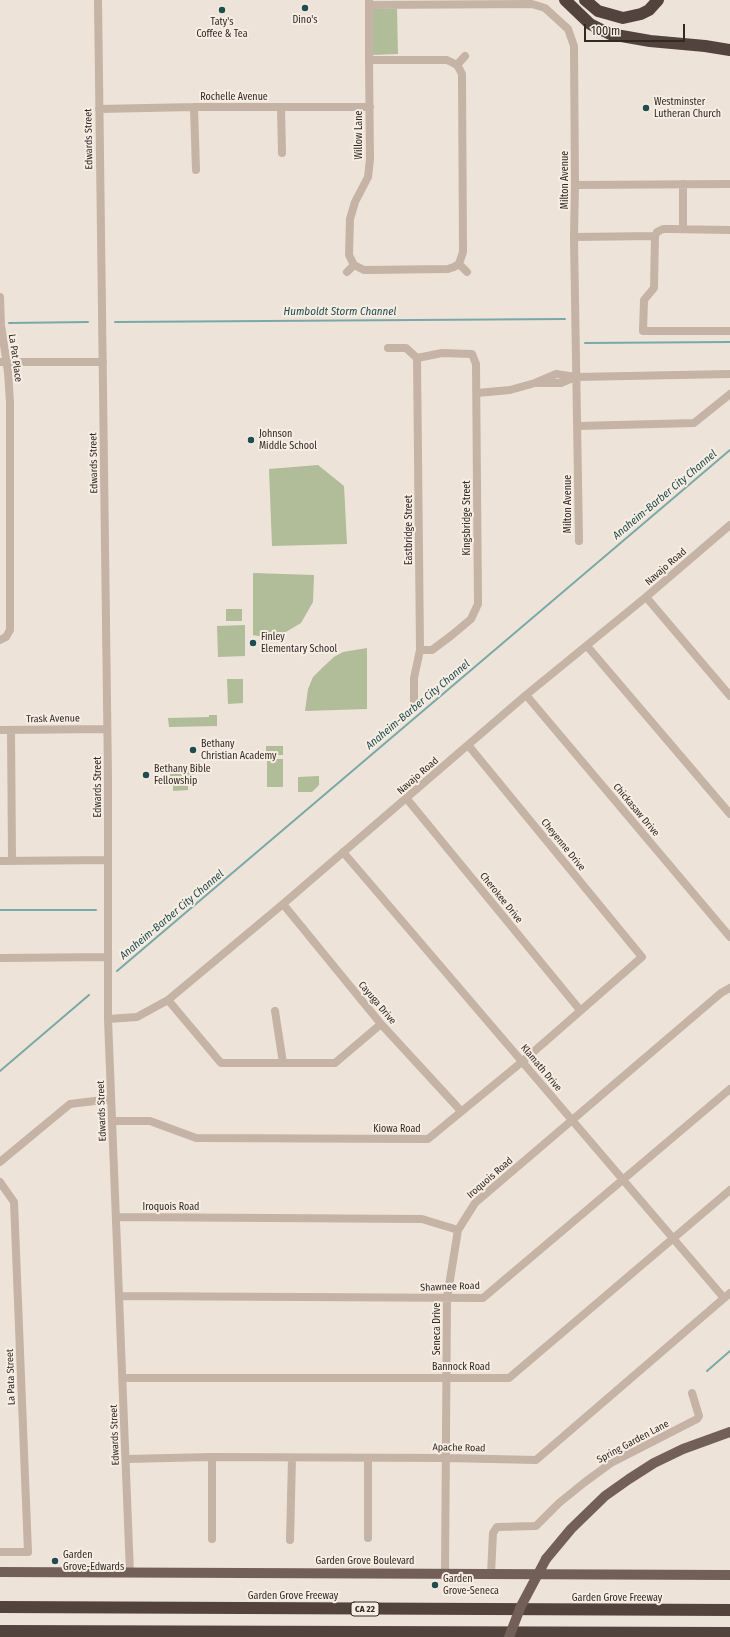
<!DOCTYPE html>
<html>
<head>
<meta charset="utf-8">
<style>
	body { margin:0 }
	#map { position:relative; width:730px; height:1637px; overflow:hidden; background:#eee3d8; font-family:"Fira Sans Condensed",sans-serif }
	canvas { display:block }
	.scale { position:absolute; left:584px; top:24px; width:101px; height:18px; box-sizing:border-box; border:2px solid #312925; border-top:0; padding-left:5px; font-size:12px; line-height:14px; white-space:nowrap; color:#312925; -webkit-text-stroke:3px #f7ede3; paint-order:stroke }
</style>
</head>
<body>
<div id="map">
<canvas width="730" height="1637"></canvas>
<div class="scale">100 m</div>
</div>
<script>
const ctx = document.querySelector('canvas').getContext('2d');
ctx.lineJoin = 'round';
function fillPath(path, color) {
  ctx.fillStyle = color;
  ctx.fill(path, 'evenodd');
}
function toPath(rows) {
  const path = new Path2D();
  for (const r of rows) {
    path.moveTo(r[0], r[1]);
    for (let i = 2; i < r.length; i += 2) path.lineTo(r[i], r[i + 1]);
  }
  return path;
}
function trace(path, color, width, dash) {
  ctx.strokeStyle = color;
  ctx.lineWidth = width;
  ctx.lineCap = dash ? 'butt' : 'round';
  ctx.setLineDash(dash || []);
  ctx.stroke(path);
}
function label(font, color, halo, rows, align = 'center') {
  ctx.font = font + ' "Fira Sans Condensed",sans-serif';
  ctx.lineWidth = 4;
  ctx.setLineDash([]);
  ctx.textBaseline = 'middle';
  ctx.strokeStyle = halo;
  ctx.fillStyle = color;
  for (const [text, x, y, turn = 0] of rows) {
    ctx.save();
    ctx.translate(x, y);
    ctx.rotate((+turn || 0) * Math.PI / 180);
    ctx.textAlign = isNaN(turn) ? turn : align;
    if (halo) ctx.strokeText(text, 0, 0);
    ctx.fillText(text, 0, 0);
    ctx.restore();
  }
}
fillPath(toPath([
	[373,9,397,9,398,54,373,55],
	[318,465,344,486,347,544,272,546,269,469],
	[253,573,314,575,313,602,301,623,274,639,253,635],
	[226,609,242,609,242,621,226,621],
	[245,625,245,656,218,657,217,626],
	[367,648,367,709,305,711,308,689,313,677,322,668,334,657,343,652],
	[227,679,243,679,243,703,228,704],
	[209,715,217,715,217,726,169,727,168,718,209,717],
	[266,746,283,746,283,755,266,755],
	[267,759,283,759,283,787,267,787],
	[170,766,193,766,193,783,188,783,188,790,173,791,173,785,170,785],
	[319,776,319,785,312,792,298,792,298,777]
]), '#b1bc99');
trace(toPath([
	[115,322,565,319],
	[9,323,88,322],
	[585,343,730,342],
	[0,910,96,910],
	[117,971,730,450],
	[0,1071,89,995],
	[707,1371,730,1351]
]), '#79a8a9', 2);
trace(toPath([
	[98,0,108,777,108,1019,130,1573],
	[369,1,369,60,370,159,368,177,355,202,350,219,349,255,354,265,364,270,448,269,454,267,459,264,463,252,462,74,460,70,457,65,447,60,369,60],
	[369,5,532,4,545,8,568,29,574,46,575,185,574,237,579,541],
	[457,65,465,56],
	[194,107,196,170],
	[281,107,282,153],
	[99,109,194,107,370,107],
	[575,185,730,184],
	[683,229,683,184],
	[730,230,671,229,663,229,657,232,655,236,654,288,644,300,643,331,730,331],
	[574,237,655,236],
	[459,264,467,272],
	[347,272,354,265],
	[0,297,1,325,8,372,10,402,10,630,6,637,0,640],
	[388,348,406,348,417,358,442,353,472,354,476,364,478,604,471,619,452,635,432,650,420,650],
	[0,362,103,362],
	[538,383,561,383,575,377],
	[477,393,510,390,535,383,556,374,576,377,730,374],
	[578,426,694,423,730,394],
	[646,597,730,696],
	[587,646,730,814],
	[526,695,730,937],
	[414,703,414,678,420,650,417,358],
	[0,730,107,729],
	[11,730,12,860],
	[407,799,580,1010],
	[343,852,724,1298],
	[0,861,108,860],
	[283,904,381,1024,461,1111],
	[0,958,108,957],
	[168,1000,221,1063,335,1063,381,1024],
	[275,1011,283,1063],
	[108,1019,137,1017,168,1000,283,904,526,695,646,597,730,525],
	[112,1121,150,1121,196,1138,428,1139,523,1061,642,957,468,745],
	[0,1162,70,1104,111,1099],
	[0,1182,14,1202,28,1552,0,1552],
	[116,1217,422,1219,458,1230,475,1203,721,993,730,988],
	[119,1296,483,1298,730,1089],
	[123,1378,509,1378,730,1190],
	[212,1457,212,1539],
	[126,1459,212,1457,447,1458,536,1460,730,1293],
	[368,1538,368,1458],
	[290,1540,292,1458],
	[445,1573,447,1298,458,1230],
	[491,1574,493,1533,497,1527,536,1526,559,1503,585,1482,611,1463,697,1419,699,1416,692,1393]
]), '#c5b3a5', 8);
trace(toPath([
	[546,1559,571,1529,605,1496,629,1479,654,1463,683,1449,730,1432],
	[0,1572,730,1575]
]), '#726058', 10);
trace(toPath([
	[565,0,590,24,610,34,650,41,705,46,730,50],
	[585,0,598,11,623,18,641,14,649,10,658,0],
	[0,1607,730,1610],
	[0,1631,730,1633]
]), '#52433d', 12);
trace(toPath([
	[509,1637,521,1606,546,1559]
]), '#726058', 10);
for (const [x, y, r, color] of [
	[305,8,4,"#1f4d4f"],
	[222,10,4,"#1f4d4f"],
	[646,108,4,"#1f4d4f"],
	[251,440,4,"#1f4d4f"],
	[253,643,4,"#1f4d4f"],
	[193,750,4,"#1f4d4f"],
	[146,775,4,"#1f4d4f"],
	[55,1561,4,"#1f4d4f"],
	[435,1585,4,"#1f4d4f"]
]) {
  const dot = new Path2D();
  dot.arc(x, y, r, 0, 2 * Math.PI);
  ctx.fillStyle = color;
  ctx.fill(dot);
  trace(dot, '#f7ede3', 1.5);
}
for (const [x, y, w] of [
	[365,1609,28]
]) {
  const box = new Path2D();
  box.roundRect(x - w / 2, y - 7, w, 14, 3);
  ctx.fillStyle = '#f7ede3';
  ctx.fill(box);
  trace(box, '#312925', 1);
}
label('bold 9px', '#312925', null, [
	["CA 22",365,1609]
]);
label('10px', '#312925', '#f7ede3', [
	["Dino's",305,20,"center"],
	["Taty's",222,22,"center"],
	["Coffee & Tea",222,34,"center"],
	["Westminster",654,102],
	["Lutheran Church",654,114],
	["Johnson",259,434],
	["Middle School",259,446],
	["Finley",261,637],
	["Elementary School",261,649],
	["Bethany",201,744],
	["Christian Academy",201,756],
	["Bethany Bible",154,769],
	["Fellowship",154,781],
	["Garden",63,1555],
	["Grove-Edwards",63,1567],
	["Garden",443,1579],
	["Grove-Seneca",443,1591]
], 'left');
label('10px', '#312925', '#f7ede3', [
	["Rochelle Avenue",234,97],
	["Willow Lane",359,135,-90],
	["Edwards Street",89,139,-91],
	["Milton Avenue",565,180,-90],
	["La Pat Place",15,358,82],
	["Edwards Street",94,463,-91],
	["Milton Avenue",568,504,-90],
	["Kingsbridge Street",467,518,-90],
	["Eastbridge Street",409,530,-90],
	["Navajo Road",666,567,-41],
	["Trask Avenue",53,719,-1],
	["Navajo Road",418,776,-41],
	["Edwards Street",98,787,-90],
	["Chickasaw Drive",636,810,50],
	["Cheyenne Drive",563,845,51],
	["Cherokee Drive",501,898,51],
	["Cayuga Drive",377,1003,50],
	["Klamath Drive",541,1068,50],
	["Edwards Street",102,1111,-92],
	["Kiowa Road",397,1129],
	["Iroquois Road",490,1178,-41],
	["Iroquois Road",171,1207],
	["Shawnee Road",450,1287,-2],
	["Seneca Drive",437,1329,-90],
	["Bannock Road",461,1367],
	["La Pata Street",11,1377,-92],
	["Edwards Street",115,1435,-92],
	["Spring Garden Lane",633,1442,-28],
	["Apache Road",459,1448,1],
	["Garden Grove Boulevard",365,1561],
	["Garden Grove Freeway",293,1596],
	["Garden Grove Freeway",617,1598]
]);
label('italic 11px', '#1f4d4f', '#f7ede3', [
	["Humboldt Storm Channel",340,312],
	["Anaheim-Barber City Channel",665,495,-40],
	["Anaheim-Barber City Channel",418,705,-40],
	["Anaheim-Barber City Channel",172,915,-40]
]);
</script>
</body>
</html>
